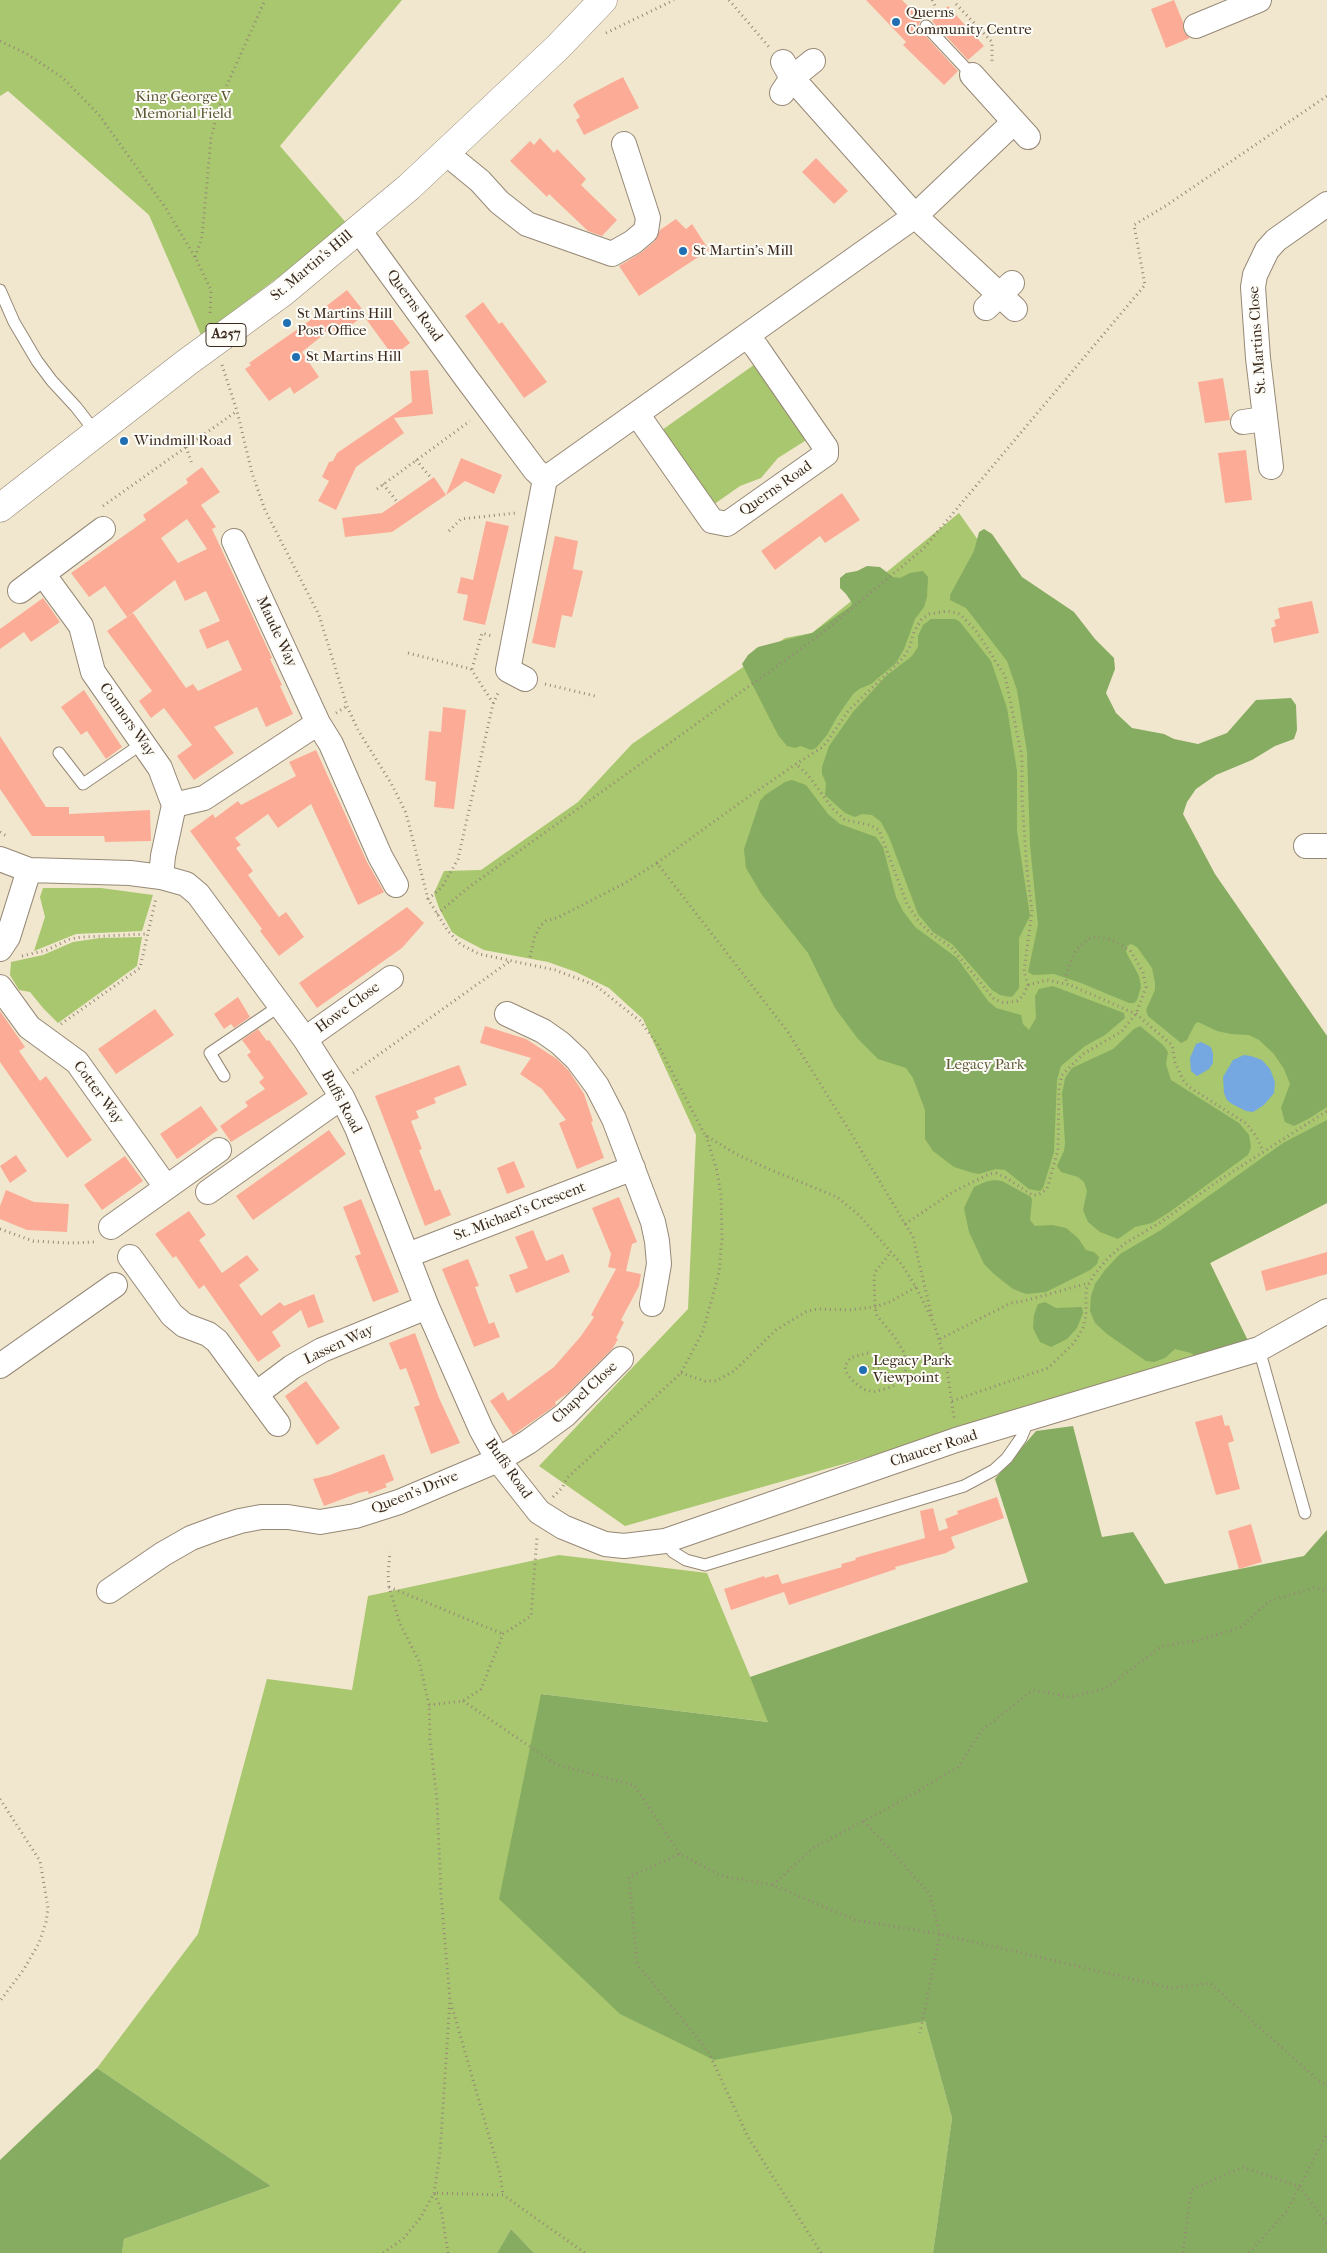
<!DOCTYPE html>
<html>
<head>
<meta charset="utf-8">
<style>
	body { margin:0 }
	canvas { display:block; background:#f1e7ce }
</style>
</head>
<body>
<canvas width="1327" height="2253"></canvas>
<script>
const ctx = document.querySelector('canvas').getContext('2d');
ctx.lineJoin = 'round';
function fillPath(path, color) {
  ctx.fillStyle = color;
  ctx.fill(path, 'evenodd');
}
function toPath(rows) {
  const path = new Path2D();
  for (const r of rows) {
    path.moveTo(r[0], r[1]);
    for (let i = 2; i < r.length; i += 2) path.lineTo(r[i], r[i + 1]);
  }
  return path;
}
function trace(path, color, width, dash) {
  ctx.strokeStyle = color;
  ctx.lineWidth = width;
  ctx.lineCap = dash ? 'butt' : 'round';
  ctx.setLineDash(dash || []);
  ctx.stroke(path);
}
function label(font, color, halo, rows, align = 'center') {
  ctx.font = font + ' "IM FELL French Canon",serif';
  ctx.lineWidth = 4;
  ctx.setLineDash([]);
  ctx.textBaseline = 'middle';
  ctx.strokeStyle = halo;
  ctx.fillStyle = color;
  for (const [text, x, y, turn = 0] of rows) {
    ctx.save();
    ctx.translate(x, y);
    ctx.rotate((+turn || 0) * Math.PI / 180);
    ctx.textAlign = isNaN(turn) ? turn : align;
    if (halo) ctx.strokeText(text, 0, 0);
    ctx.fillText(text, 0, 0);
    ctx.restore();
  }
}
fillPath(toPath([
	[0,0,402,0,280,146,348,225,201,335,149,215,8,91,0,96],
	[758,362,808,439,778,458,761,478,740,486,713,505,662,430],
	[959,513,1327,1036,1327,1203,1210,1263,1250,1345,1009,1417,625,1526,539,1466,688,1309,696,1135,643,1019,609,988,576,972,548,962,484,950,459,937,452,932,439,908,434,893,444,871,481,870,578,802,632,744,785,638,812,633],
	[43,888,101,888,153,895,142,931,76,934,34,951,45,917,40,897],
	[142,937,137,966,58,1023,43,1008,30,992,19,990,10,975,11,962,43,955,73,942,100,938],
	[559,1555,707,1573,769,1722,541,1694,925,2021,952,2118,933,2253,534,2253,511,2229,497,2253,122,2253,124,2239,271,2186,97,2068,198,1934,267,1679,352,1690,368,1596]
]), '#a8c76e');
fillPath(toPath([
	[984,529,992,534,1022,577,1074,612,1095,639,1114,658,1115,669,1106,693,1116,713,1132,728,1164,734,1174,739,1198,744,1227,733,1256,700,1291,698,1296,705,1297,730,1294,739,1275,746,1252,760,1216,775,1196,789,1187,802,1183,814,1215,874,1327,1036,1327,1107,1308,1119,1294,1126,1285,1122,1281,1108,1290,1084,1284,1069,1274,1054,1259,1040,1249,1035,1231,1034,1217,1031,1198,1022,1195,1024,1187,1040,1181,1043,1148,1016,1146,1010,1155,990,1155,983,1152,968,1137,947,1131,944,1127,946,1126,952,1139,976,1141,987,1137,1000,1134,1003,1129,1003,1081,983,1054,974,1033,975,1028,972,1038,925,1030,845,1027,752,1017,690,1007,661,966,608,950,600,950,595,974,551,979,532],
	[867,566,880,567,893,577,900,578,910,573,923,571,928,577,927,597,924,607,915,619,904,649,896,663,871,684,859,689,853,694,837,717,827,735,816,748,811,750,801,746,795,748,787,746,778,735,742,664,748,655,758,647,812,633,851,606,852,603,846,594,840,588,840,578,846,573,857,571],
	[931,619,955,619,960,622,991,661,1007,708,1017,771,1017,831,1030,916,1019,938,1019,988,1013,996,1010,997,1000,995,992,990,952,944,933,932,918,914,889,837,881,822,872,815,862,814,855,817,845,813,825,795,826,783,822,774,822,767,829,746,853,712,886,676,912,656,918,647,918,636,923,625],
	[792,780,806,785,828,814,840,824,876,837,883,847,896,897,903,911,915,927,957,958,988,1001,996,1008,1021,1015,1023,1024,1029,1030,1036,1018,1035,996,1039,989,1053,986,1124,1013,1125,1018,1105,1035,1085,1046,1061,1066,1057,1080,1054,1152,1043,1188,1040,1191,1029,1189,1005,1170,996,1169,979,1174,973,1173,954,1167,933,1151,925,1139,925,1110,913,1078,906,1068,878,1059,858,1039,835,1008,808,953,762,895,746,868,744,849,760,801,765,795,785,782],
	[1140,1026,1163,1045,1168,1052,1166,1064,1171,1080,1239,1123,1249,1135,1251,1147,1248,1155,1168,1213,1152,1223,1135,1227,1118,1239,1100,1232,1088,1222,1083,1210,1087,1191,1084,1182,1078,1177,1061,1172,1057,1166,1064,1151,1065,1143,1062,1094,1065,1078,1072,1068,1113,1049,1134,1029],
	[1327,1120,1327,1203,1210,1263,1250,1345,1198,1358,1191,1353,1175,1349,1165,1358,1154,1362,1146,1361,1107,1334,1095,1323,1090,1311,1091,1296,1095,1284,1105,1270,1120,1254,1161,1230,1283,1143],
	[994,1180,1002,1181,1031,1197,1032,1200,1030,1220,1035,1226,1052,1225,1066,1228,1078,1238,1086,1250,1094,1252,1099,1257,1097,1264,1090,1270,1046,1292,1026,1294,1013,1289,994,1274,984,1264,969,1232,964,1208,974,1187,985,1182],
	[1045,1302,1056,1308,1082,1307,1083,1313,1077,1328,1067,1339,1051,1347,1040,1342,1033,1328,1034,1315,1038,1304],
	[1073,1426,1102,1537,1133,1532,1165,1584,1304,1556,1327,1530,1327,2253,933,2253,952,2118,925,2021,714,2060,620,2014,499,1899,541,1694,768,1722,750,1677,1028,1582,995,1479,1036,1431],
	[97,2068,271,2186,124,2239,122,2253,0,2253,0,2160],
	[511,2229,534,2253,497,2253]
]), '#86ac61');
fillPath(toPath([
	[1201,1042,1211,1047,1213,1054,1213,1063,1209,1069,1197,1076,1191,1071,1190,1058,1196,1044],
	[1244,1055,1251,1056,1262,1060,1270,1069,1275,1082,1274,1093,1264,1105,1253,1112,1246,1111,1232,1104,1227,1100,1224,1093,1223,1077,1233,1060]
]), '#75a7e1');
fillPath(toPath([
	[866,0,902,0,921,20,919,24,921,31,958,71,944,85,903,45,906,42],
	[1174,0,1183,22,1184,32,1190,38,1166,48,1151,9],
	[948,6,984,46,968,60,932,21],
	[623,77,639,108,584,135,576,120,580,117,573,105,577,101],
	[540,138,554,153,557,149,586,179,581,185,617,220,602,236,588,231,549,194,547,197,510,161,530,141,534,145],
	[816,158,848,191,834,204,802,172],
	[676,219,686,229,692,224,709,250,639,296,619,266,642,252,655,241,660,230],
	[347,290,366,314,338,335,332,328,302,352,319,377,294,394,290,387,269,401,245,369,251,365,249,363,312,319,311,318],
	[483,302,499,324,502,322,547,382,524,398,465,316],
	[379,310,385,310,410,343,393,356,366,319],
	[428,370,433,414,394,418,404,433,356,467,336,510,318,501,329,481,322,477,329,462,333,461,337,453,412,402,410,371],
	[1223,378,1230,420,1205,423,1198,382],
	[1246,450,1252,500,1225,503,1218,453],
	[461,458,502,475,494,494,465,481,446,495],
	[202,467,220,492,201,505,216,527,212,529,272,658,270,659,282,685,280,686,293,714,266,727,257,707,214,727,234,753,194,780,177,756,192,745,164,708,151,718,139,701,152,691,107,631,133,613,186,688,193,684,198,691,242,670,228,640,207,649,199,630,220,621,206,591,185,601,175,580,127,617,105,586,89,597,71,573,146,520,143,515,188,483,186,479],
	[187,519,207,549,178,563,161,538],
	[434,477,446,495,392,532,345,537,342,518,382,513],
	[842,493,860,520,825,543,820,536,775,570,761,551],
	[486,521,509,526,485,625,463,620,468,595,457,593,461,577,473,580],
	[555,536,578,541,573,569,583,571,572,617,562,615,555,648,532,643],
	[43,598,60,622,31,642,24,632,0,649,0,629],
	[1312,601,1319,633,1274,643,1271,628,1276,626,1274,620,1280,618,1278,608],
	[84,690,122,747,106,759,87,731,81,735,61,707],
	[443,707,466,710,454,809,434,807,436,782,425,780,429,731,441,732],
	[0,736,46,807,69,807,69,814,150,810,151,841,105,842,104,836,32,836,0,789],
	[316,750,367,862,384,892,358,905,311,804,278,828,268,814,235,838,241,845,236,848,253,871,248,875,279,917,286,912,304,937,279,956,260,931,262,929,190,831,213,814,215,818,238,801,241,805,296,776,289,762],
	[407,907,424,923,402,948,317,1008,299,983],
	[238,997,250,1017,234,1028,231,1024,224,1029,214,1014],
	[155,1009,174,1035,116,1074,98,1049],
	[0,1011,25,1047,19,1051,40,1081,46,1076,92,1140,67,1158,0,1062],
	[485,1026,526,1039,557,1059,569,1071,584,1094,593,1121,591,1122,604,1158,577,1169,559,1123,566,1120,542,1089,520,1074,531,1058,480,1043],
	[258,1029,267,1041,269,1040,308,1094,231,1142,220,1126,248,1106,245,1102,265,1089,259,1082,264,1078,247,1055,251,1052,242,1040],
	[459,1065,467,1085,434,1098,436,1103,416,1111,419,1118,411,1121,422,1149,419,1150,435,1191,440,1189,451,1215,425,1226,375,1096],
	[201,1106,218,1130,177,1159,160,1134],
	[329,1130,346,1154,253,1220,236,1196],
	[16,1155,27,1171,10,1183,0,1166],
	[125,1156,143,1181,102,1210,84,1185],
	[514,1161,525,1187,507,1194,497,1168],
	[6,1190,34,1202,69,1204,67,1232,27,1230,0,1219,0,1206],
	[619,1197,637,1242,632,1244,626,1271,608,1267,611,1254,592,1208],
	[361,1199,399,1292,373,1302,355,1256,361,1254,343,1207],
	[189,1211,206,1235,199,1240,222,1273,247,1255,259,1270,239,1285,261,1316,280,1302,284,1306,314,1294,324,1322,308,1328,301,1310,272,1332,281,1346,258,1362,204,1285,199,1289,176,1256,173,1258,155,1234],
	[533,1230,546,1261,563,1254,570,1272,516,1293,509,1275,528,1268,515,1237],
	[1327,1252,1327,1274,1266,1291,1261,1271],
	[468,1259,479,1286,475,1287,489,1324,494,1322,500,1337,474,1347,442,1269],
	[616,1269,641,1274,639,1286,621,1320,624,1322,616,1338,618,1339,613,1348,568,1393,555,1402,556,1405,513,1435,490,1401,503,1392,508,1401,554,1367,581,1336,594,1317,591,1315],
	[415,1333,439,1398,460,1443,431,1454,414,1407,420,1405,406,1368,400,1370,389,1343],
	[306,1381,340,1428,317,1445,285,1396],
	[1222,1415,1225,1426,1229,1425,1234,1441,1228,1443,1240,1489,1216,1495,1195,1422],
	[384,1454,394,1480,385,1484,387,1487,369,1494,368,1491,359,1493,324,1506,313,1479,330,1475],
	[997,1497,1004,1518,951,1537,955,1548,946,1553,895,1567,896,1569,789,1605,784,1592,731,1610,724,1589,764,1576,765,1578,778,1574,782,1584,842,1567,841,1564,856,1560,855,1558,925,1538,920,1511,933,1508,939,1531,948,1528,945,1519,958,1514,957,1511],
	[1251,1524,1262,1562,1239,1569,1228,1531]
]), '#fcac96');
const lane = toPath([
	[926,26,972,75],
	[0,290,14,322,37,361,52,381,76,407,97,434],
	[59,753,83,784,143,743],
	[224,1076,210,1053,281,1005],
	[1259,1349,1305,1513],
	[665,1541,673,1552,686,1560,705,1565,964,1486,994,1470,1007,1458,1021,1438,1029,1419]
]);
const street = toPath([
	[1196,26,1259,0],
	[783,62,792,78,915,216,1015,309],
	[972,75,1028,137],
	[782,93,792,78,813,61],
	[447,154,480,181,499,202,527,224,612,254,633,242,646,231,648,218,624,144],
	[358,229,467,379,535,470,545,479],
	[986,308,1012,283],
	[637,414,712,521,727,524,826,454,826,448,757,348,747,336],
	[1243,422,1264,419],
	[1271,467,1258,358,1253,287,1255,275,1267,250,1276,240,1327,204],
	[43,574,81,626,93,672,160,768,174,805,163,856,161,877],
	[20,591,103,529],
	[525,679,508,670,545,479,915,216,1013,123],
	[318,723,331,744,380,856,396,885],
	[174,805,204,798,318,723,234,541],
	[1306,846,1327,846],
	[0,859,29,870,130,873,161,877,186,884,198,894,305,1039,342,1097,357,1128,427,1307,481,1429,498,1460,539,1512,563,1527,605,1544,624,1546,665,1541,956,1440,1259,1349,1327,1311],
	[0,949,8,937,29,870],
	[0,987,29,1027,77,1062,166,1187],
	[507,1014,543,1031,560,1043,577,1059,597,1086,614,1119,653,1222,657,1241,659,1264,652,1304],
	[305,1039,391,978],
	[208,1192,342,1097],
	[111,1227,219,1150],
	[408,1255,633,1168],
	[130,1257,172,1315,184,1325,208,1334,217,1341,278,1424],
	[0,1366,115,1285],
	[256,1394,292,1367,322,1350,427,1307],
	[109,1591,163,1554,191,1538,218,1528,240,1521,261,1517,288,1517,320,1522,355,1516,399,1502,498,1460,528,1442,565,1415,621,1359]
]);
const primary = toPath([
	[0,508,186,363,282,293,409,187,558,47,603,0]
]);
trace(lane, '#968876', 13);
trace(street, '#968876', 26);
trace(primary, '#968876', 29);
trace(toPath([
	[729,0,769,47],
	[932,0,937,9,933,15],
	[956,4,992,42,992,64],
	[606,33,674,0],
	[0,41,27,54,63,78,99,115,165,207,195,257,211,290,210,316],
	[195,257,202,237,211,138,222,96,265,0],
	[222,365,237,411,252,473,265,510,319,615,347,706,358,730,391,783,406,813,428,899,448,931,460,944,479,954,555,970,595,985,640,1021,658,1045,705,1135,736,1154,764,1167,837,1197,860,1216,902,1265,916,1287,934,1324,946,1362,954,1418],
	[186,447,192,464],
	[416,460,432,479],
	[383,484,398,503],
	[377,489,470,421],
	[103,506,237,411],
	[449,531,461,519,516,513],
	[408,653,471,669,493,703],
	[472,669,482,633,492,636],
	[545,684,595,696],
	[336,713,347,706],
	[0,832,8,837],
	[657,863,741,802,796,764,821,748,827,742,848,711,903,658,909,649,914,632,921,620,929,614,948,611,960,614,977,632,1005,676,1022,757,1022,798,1027,871,1032,912,1024,971,1028,985,1023,996,1017,1001,1004,1003,994,999,951,947,932,934,920,923,907,904,879,830,870,825,845,820,833,809,808,775,796,764],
	[428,899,442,887,458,859,493,704,499,691],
	[437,914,469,887,816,638,923,549,1145,285,1134,225,1167,205,1327,96],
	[22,956,47,950,70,939,82,937,147,934],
	[530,957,534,939,540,926,546,921,559,917,625,883,657,863,788,1032,849,1130,913,1237,932,1317],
	[1028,985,1047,980,1070,985,1136,1014,1172,1045,1175,1062,1183,1080,1189,1087,1247,1124,1256,1136,1263,1151],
	[61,1024,140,968,156,898],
	[353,1073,510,961],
	[905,1224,953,1192,989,1174,996,1173,1005,1177,1032,1195,1038,1195,1047,1189,1058,1150,1059,1088,1062,1075,1083,1054,1121,1032,1136,1014,1146,987,1143,972,1130,950,1111,940,1097,936,1088,939,1076,950,1066,973,1066,984],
	[0,1229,33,1241,69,1243,96,1242],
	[940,1339,1011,1303,1024,1301,1089,1283],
	[863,1367,881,1368,885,1361,878,1356,867,1353,850,1358,845,1366,846,1372,852,1380,863,1389,873,1392,892,1387,902,1379,906,1369,905,1354,894,1336,877,1316,875,1307,874,1277,876,1271,891,1252],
	[681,1373,705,1381,716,1381,734,1371,776,1330,807,1311,818,1309,849,1310,875,1307,890,1302,916,1287],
	[952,1401,1048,1368,1074,1343,1083,1328,1086,1315,1086,1289,1094,1275,1108,1258,1124,1244,1161,1222,1218,1181,1327,1111],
	[553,1497,562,1488,567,1478,681,1373,703,1331,719,1273,722,1239,721,1195,717,1171,706,1135],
	[389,1587,503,1634],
	[463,1701,557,1765,634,1785,680,1854],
	[429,1705,463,1701,481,1689,503,1634,531,1616,537,1537],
	[0,1799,40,1861,48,1908,46,1922,39,1943,24,1969,0,2001],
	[864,1821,930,1894,940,1934,920,2033],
	[773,1885,814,1847,894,1805,958,1767,981,1731,1033,1690,1071,1697,1106,1688,1162,1646,1201,1640,1241,1627,1269,1601,1314,1588,1327,1591],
	[451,2003,500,2174,503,2195],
	[383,2253,403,2239,421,2217,434,2193,440,2153,450,2000,441,1895,437,1801,430,1739,429,1705,419,1661,400,1624,389,1587,388,1574,390,1552],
	[448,2253,441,2209,434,2193,503,2195,585,2253],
	[821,2253,748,2137,708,2051,637,1964,629,1877,680,1854,722,1876,773,1885,855,1920,940,1934,1171,1988,1210,1983,1318,2080,1327,2085],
	[1183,2253,1191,2190,1243,2167,1300,2187,1327,2224],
	[1249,2253,1287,2211,1327,2133]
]), '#968876', 3, [1, 4]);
trace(lane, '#fff', 11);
trace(street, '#fff', 24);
trace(primary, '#fff', 28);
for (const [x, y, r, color] of [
	[896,22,5,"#1f6fb2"],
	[683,251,5,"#1f6fb2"],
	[287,323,5,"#1f6fb2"],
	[296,357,5,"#1f6fb2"],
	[124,441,5,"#1f6fb2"],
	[863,1370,5,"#1f6fb2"]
]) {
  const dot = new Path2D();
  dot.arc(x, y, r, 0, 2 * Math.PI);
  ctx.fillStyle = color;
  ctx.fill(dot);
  trace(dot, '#fdfcf7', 2);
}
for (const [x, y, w] of [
	[226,335,40]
]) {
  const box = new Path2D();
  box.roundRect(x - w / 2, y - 11.5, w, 23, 4);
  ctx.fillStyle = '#fdfcf7';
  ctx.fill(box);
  trace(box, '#3b2a1e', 1);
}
label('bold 14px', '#3b2a1e', null, [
	["A257",226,335]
]);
label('15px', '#3b2a1e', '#fdfcf7', [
	["Querns",906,13],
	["Community Centre",906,30],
	["St Martin's Mill",693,251],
	["St Martins Hill",297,314],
	["Post Office",297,331],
	["St Martins Hill",306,357],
	["Windmill Road",134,441],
	["Legacy Park",873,1361],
	["Viewpoint",873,1378]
], 'left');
label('15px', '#5c5936', '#fdfcf7', [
	["King George V",183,97],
	["Memorial Field",183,114],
	["Legacy Park",985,1065]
]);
label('15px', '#3b2a1e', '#fdfcf7', [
	["St. Martin's Hill",312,266,-40],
	["Querns Road",414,306,54],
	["St. Martins Close",1258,340,-94],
	["Querns Road",776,489,-35],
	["Maude Way",276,632,65],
	["Connors Way",127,720,55],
	["Howe Close",348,1008,-36],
	["Cotter Way",98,1093,54],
	["Buffs Road",341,1102,62],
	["St. Michael's Crescent",520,1212,-21],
	["Lassen Way",339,1345,-25],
	["Chapel Close",585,1393,-43],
	["Chaucer Road",934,1449,-18],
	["Buffs Road",508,1469,55],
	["Queen's Drive",415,1493,-22]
]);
</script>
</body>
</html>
